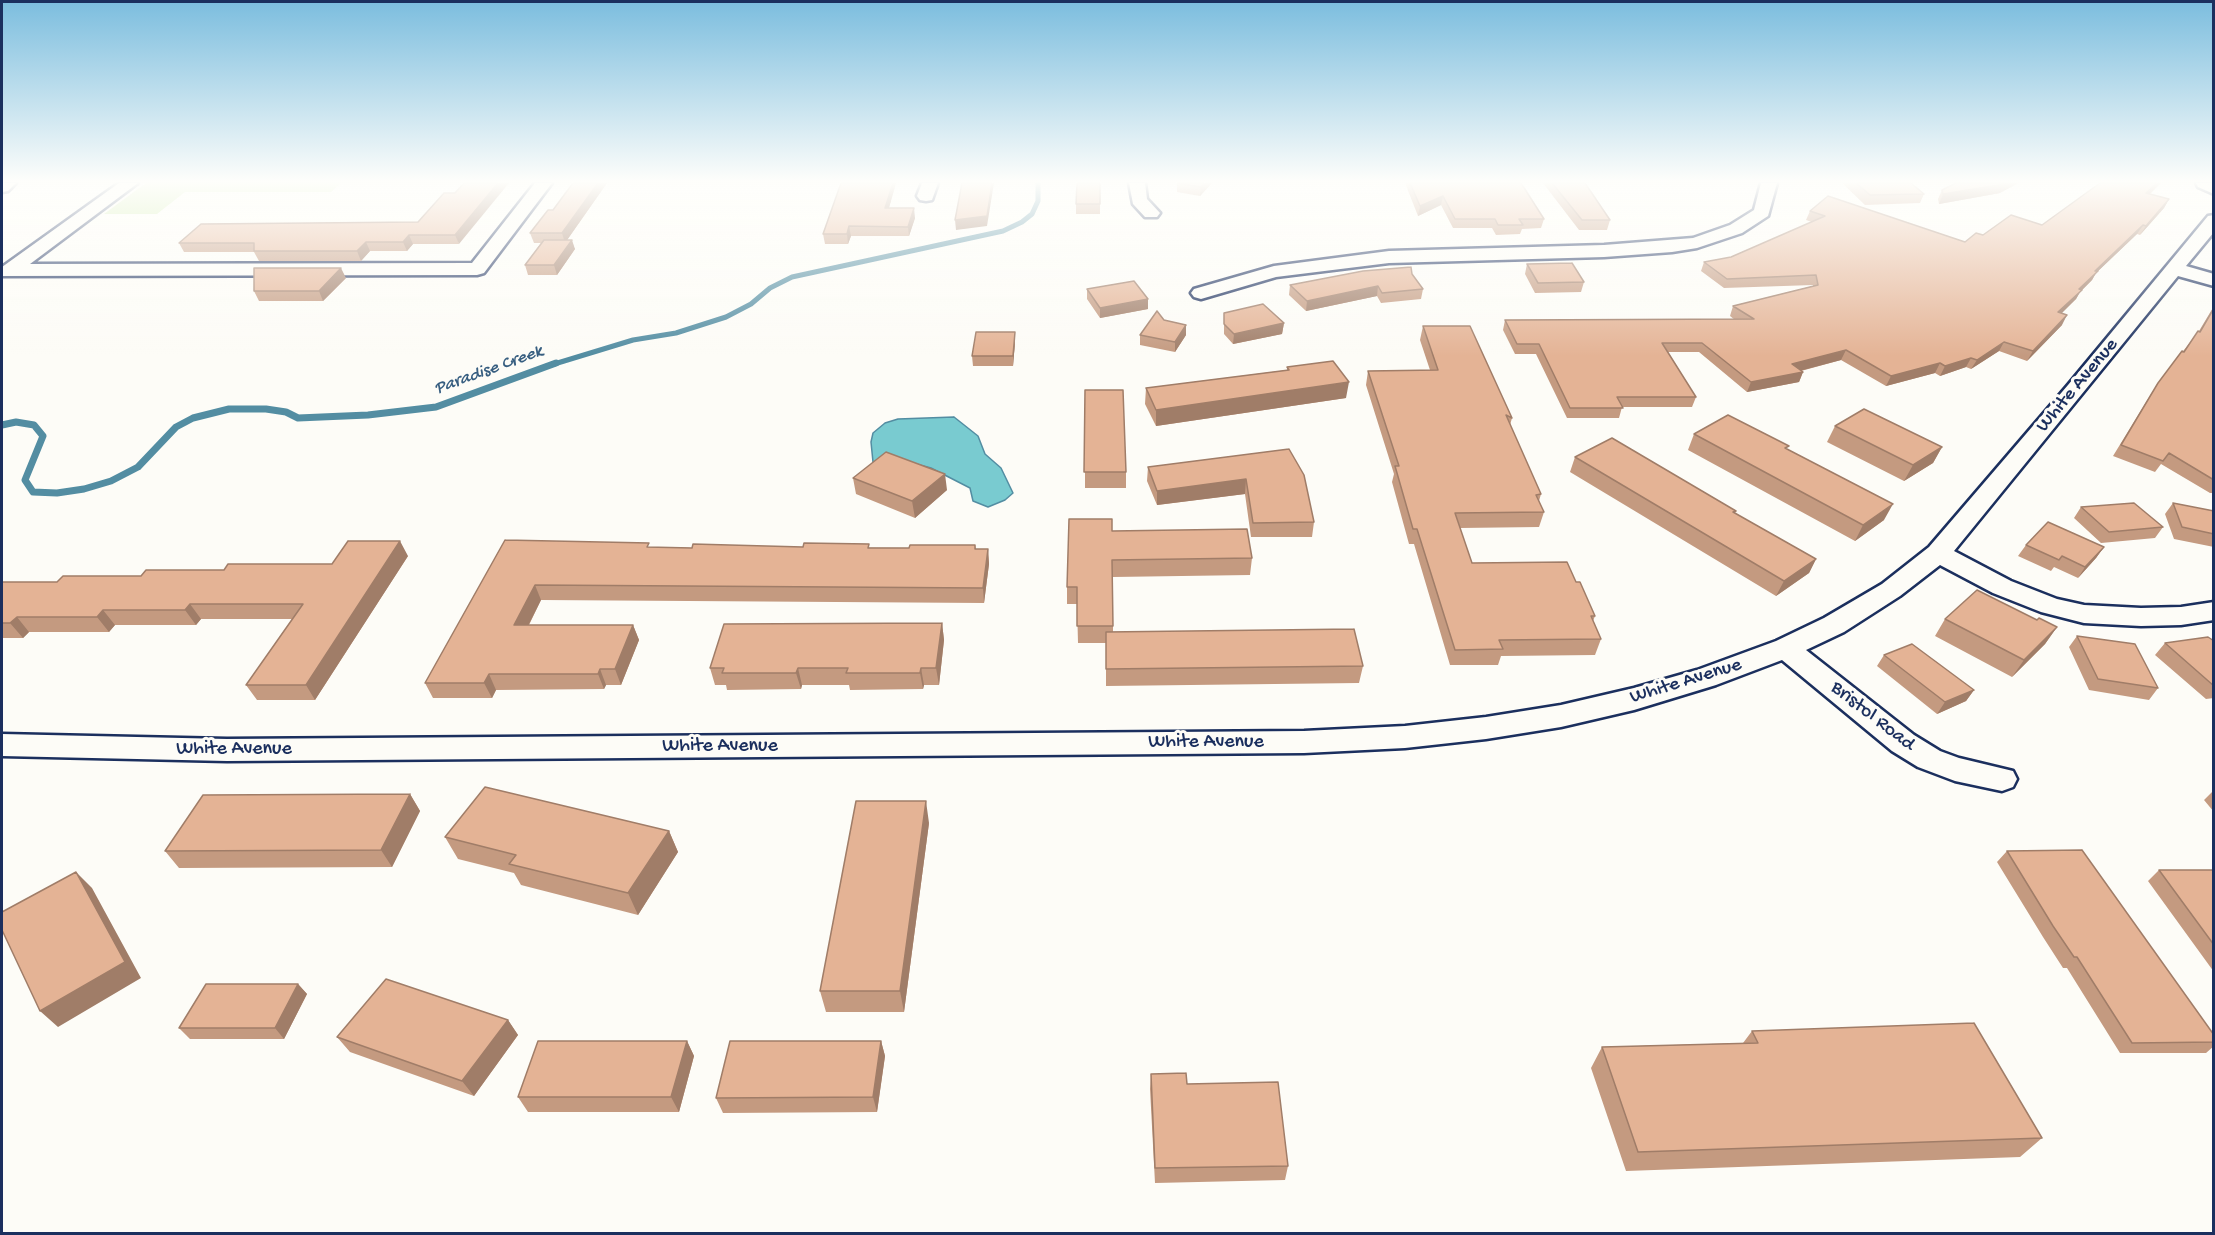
<!DOCTYPE html>
<html>
<head>
<meta charset="utf-8">
<style>
	body { margin:0 }
	#map { position:relative; width:2215px; height:1235px; overflow:hidden; background:#fdfcf7; font-family:"Gochi Hand",sans-serif }
	canvas { display:block }
	.frame { position:absolute; inset:0; border:3px solid #1b2f5e; pointer-events:none }
</style>
</head>
<body>
<div id="map">
<canvas width="2215" height="1235"></canvas>
<div class="frame"></div>
</div>
<script>
const ctx = document.querySelector('canvas').getContext('2d');
ctx.lineJoin = 'round';
function fillPath(path, color) {
  ctx.fillStyle = color;
  ctx.fill(path, 'evenodd');
}
function toPath(rows) {
  const path = new Path2D();
  for (const r of rows) {
    path.moveTo(r[0], r[1]);
    for (let i = 2; i < r.length; i += 2) path.lineTo(r[i], r[i + 1]);
  }
  return path;
}
function trace(path, color, width, dash) {
  ctx.strokeStyle = color;
  ctx.lineWidth = width;
  ctx.lineCap = dash ? 'butt' : 'round';
  ctx.setLineDash(dash || []);
  ctx.stroke(path);
}
function label(font, color, halo, rows, align = 'center') {
  ctx.font = font + ' "Gochi Hand",sans-serif';
  ctx.lineWidth = 6;
  ctx.setLineDash([]);
  ctx.textBaseline = 'middle';
  ctx.strokeStyle = halo;
  ctx.fillStyle = color;
  for (const [text, x, y, turn = 0] of rows) {
    ctx.save();
    ctx.translate(x, y);
    ctx.rotate((+turn || 0) * Math.PI / 180);
    ctx.textAlign = isNaN(turn) ? turn : align;
    if (halo) ctx.strokeText(text, 0, 0);
    ctx.fillText(text, 0, 0);
    ctx.restore();
  }
}
fillPath(toPath([
	[146,183,341,183,331,192,185,192,157,214,104,214]
]), '#c8e9a1');
const water = toPath([
	[954,417,978,436,985,454,1001,468,1013,493,1005,500,988,507,973,501,970,488,931,468,916,464,873,462,871,442,873,433,885,423,898,419,954,417]
]);
fillPath(water, '#79cbd0');
trace(water, '#538da2', 1.5);
trace(toPath([
	[551,365,633,340,676,333,726,317,751,304,770,288,792,277,1003,231,1022,222,1032,214,1038,201,1038,183]
]), '#538da2', 5);
trace(toPath([
	[2,425,16,422,34,425,43,436,25,480,33,492,57,493,84,489,111,481,138,467,176,427,193,418,229,409,266,409,286,412,298,418,368,415,436,407,556,363]
]), '#538da2', 7);
const minor = toPath([
	[2,183,16,183,8,191,2,192,2,183],
	[119,183,138,183,30,264,472,263,535,183,552,183,484,273,477,275,2,276,2,267,119,183],
	[922,183,938,183,932,200,926,201,920,200,917,196,922,183],
	[1129,183,1145,183,1147,199,1160,213,1157,217,1145,217,1133,204,1129,183],
	[1761,183,1777,183,1768,216,1742,233,1697,248,1672,252,1604,257,1389,263,1276,277,1201,299,1194,297,1191,293,1194,289,1274,266,1389,251,1604,245,1693,238,1730,225,1754,210,1761,183],
	[2196,183,2214,183,2214,194,2198,187,2196,183],
	[2214,215,2214,232,2186,266,2214,274,2214,286,2178,276,1954,551,2011,581,2057,599,2084,605,2141,608,2181,607,2214,602,2214,620,2181,625,2141,626,2084,623,2041,612,1993,593,1940,565,1900,596,1844,632,1806,650,1914,735,1940,751,1959,758,2013,771,2017,779,2013,787,2002,791,1955,781,1918,767,1892,751,1782,660,1716,685,1634,710,1561,727,1486,739,1405,748,1304,753,227,761,2,756,2,734,227,739,1304,731,1405,726,1486,717,1561,705,1634,688,1697,670,1776,641,1824,618,1882,584,1929,547,2068,385,2208,216,2214,215]
]);
trace(minor, '#1b2f5e', 5);
fillPath(minor, '#fdfcf7');
fillPath(toPath([
	[573,183,607,183,567,240,575,249,557,275,528,275,525,265,541,243,534,243,530,233,553,210],
	[896,183,889,208,915,218,909,236,851,236,848,244,825,244,823,234],
	[1100,183,1100,214,1076,214,1076,204],
	[1177,183,1212,183,1200,196,1177,192],
	[1405,183,1521,183,1544,219,1541,228,1522,229,1520,234,1496,235,1492,228,1453,228,1441,205,1418,216],
	[1543,183,1585,183,1610,220,1607,230,1579,230],
	[1842,183,1911,183,1924,194,1920,203,1865,205],
	[2100,183,2161,183,2150,194,2169,199,2164,208,2140,235,2137,234,2096,273,2092,280,2080,292,2076,299,2061,313,2062,325,2027,361,1999,351,1971,369,1966,367,1940,376,1935,373,1886,386,1841,360,1801,371,1803,372,1799,382,1747,392,1699,352,1668,352,1696,397,1692,407,1622,407,1619,418,1567,418,1536,354,1515,354,1503,330,1505,320,1735,320,1730,316,1733,306,1813,286,1813,285,1724,288,1701,271,1704,262,1731,257,1812,222,1806,220,1810,211,1965,242,1983,235,2042,225],
	[1942,190,2000,193,1939,204,1938,199],
	[444,193,459,244,413,244,407,251,370,251,361,261,259,261,254,252,184,252,179,243,418,222],
	[1527,264,1584,282,1581,292,1535,293,1525,274],
	[1412,274,1423,289,1421,299,1381,303,1377,296,1306,311,1289,295,1290,285],
	[346,278,323,301,259,301,254,291],
	[1087,289,1148,309,1100,318,1087,299],
	[2214,306,2214,493,2210,493,2161,464,2155,472,2113,456,2151,394,2158,383,2199,331],
	[1224,313,1284,323,1282,334,1233,344,1224,334],
	[1164,320,1186,335,1175,352,1140,345,1140,335],
	[1423,326,1512,418,1510,425,1541,494,1539,501,1544,512,1539,527,1460,528,1472,563,1576,582,1595,616,1593,621,1601,639,1595,655,1501,656,1498,665,1450,665,1414,544,1409,544,1392,482,1394,474,1366,385,1368,371,1430,370,1420,340],
	[1015,342,1013,366,973,366,972,356],
	[1287,367,1346,398,1156,426,1145,404,1146,388,1287,370],
	[1085,390,1126,472,1126,488,1085,488],
	[1835,426,1942,447,1933,463,1904,481,1827,442],
	[1694,434,1787,449,1884,520,1855,541,1688,450],
	[1289,449,1314,522,1312,537,1251,537,1245,494,1157,505,1147,481,1148,467],
	[1575,457,1736,511,1735,513,1816,559,1809,573,1776,596,1570,472],
	[853,478,947,490,915,518,856,494],
	[2173,503,2214,511,2214,547,2174,539,2165,514],
	[2081,507,2163,527,2155,538,2101,543,2074,518],
	[1112,531,1252,558,1250,575,1113,577,1113,632,1363,666,1359,683,1106,686,1106,643,1078,643,1077,604,1067,604,1067,587],
	[505,540,650,547,692,548,803,547,909,548,975,545,976,549,988,549,989,564,984,603,541,600,529,625,633,625,639,640,621,685,606,685,604,689,496,690,492,698,433,698,425,683],
	[2026,545,2104,547,2096,558,2078,578,2054,567,2051,571,2018,556],
	[408,556,315,700,257,700,246,685,292,619,201,619,196,625,115,625,109,632,29,632,23,638,2,638,2,582,57,582,224,570,332,564],
	[1945,619,2037,620,2057,627,2045,644,2012,677,1935,636],
	[942,623,944,640,939,685,924,685,923,689,850,690,849,685,802,685,801,689,727,690,726,685,715,685,710,668],
	[2077,636,2158,688,2149,700,2089,690,2069,647],
	[2214,641,2214,698,2206,699,2155,655,2165,643],
	[1884,655,1974,690,1966,701,1937,714,1877,666],
	[2214,790,2214,812,2204,800],
	[410,794,420,811,392,867,179,868,165,851],
	[929,823,904,1012,826,1012,820,991],
	[669,831,678,852,638,915,521,885,514,873,458,859,445,837],
	[2007,851,2214,1035,2214,1046,2206,1053,2120,1053,2067,968,2063,968,2043,937,1997,862],
	[2159,870,2214,870,2214,972,2148,881],
	[298,984,307,994,284,1039,190,1039,179,1028],
	[508,1020,518,1035,474,1096,350,1052,337,1037],
	[1752,1031,2042,1138,2020,1157,1626,1171,1591,1068,1602,1047,1743,1043],
	[687,1041,694,1056,679,1112,528,1112,518,1097],
	[881,1041,885,1056,877,1112,723,1113,716,1098],
	[1151,1074,1187,1084,1288,1166,1285,1180,1155,1183,1150,1089]
]), '#c49a80');
fillPath(toPath([
	[498,183,509,183,459,244,455,235],
	[598,183,607,183,565,243,562,233],
	[893,183,896,183,886,218,885,208],
	[992,183,994,183,987,226,956,230,955,220],
	[1204,183,1212,183,1200,196,1201,187],
	[2007,183,2019,183,2000,193,1939,204,1943,194],
	[2157,183,2161,183,2141,202,2146,193],
	[1443,196,1441,205,1418,216,1420,206],
	[2169,199,2164,208,2140,235,2146,226],
	[914,208,915,218,909,236,908,227],
	[2143,225,2137,234,2096,273,2092,280,2080,292,2076,299,2053,322,2058,312,2095,271],
	[849,226,851,236,848,244,847,234],
	[409,235,413,244,407,251,403,242],
	[572,240,575,249,557,275,554,265],
	[366,242,370,251,361,261,357,251],
	[341,268,346,278,323,301,319,291],
	[1378,286,1377,296,1306,311,1307,301],
	[1148,299,1148,309,1100,318,1100,308],
	[2067,315,2062,325,2027,361,2033,351],
	[1284,323,1282,334,1233,344,1234,334],
	[1186,325,1186,335,1175,352,1175,342],
	[1015,332,1015,342,1013,366,1013,356],
	[2004,342,1999,351,1971,369,1977,360],
	[1846,350,1841,360,1788,374,1792,364],
	[1971,358,1966,367,1940,376,1945,366],
	[1940,363,1935,373,1886,386,1891,376],
	[1803,372,1799,382,1747,392,1751,382],
	[1349,382,1346,398,1156,426,1156,410],
	[1942,447,1933,463,1904,481,1913,465],
	[945,474,947,490,915,518,912,501],
	[1246,479,1245,494,1157,505,1157,491],
	[1893,504,1884,520,1855,541,1863,525],
	[400,541,408,556,315,700,306,685],
	[2104,547,2096,558,2078,578,2085,567],
	[988,549,989,564,984,603,983,588],
	[1816,559,1809,573,1776,596,1784,581],
	[535,585,541,600,521,640,514,625],
	[190,604,201,619,196,625,185,610],
	[103,610,115,625,109,632,97,617],
	[17,617,29,632,23,638,10,623],
	[942,623,944,640,939,685,936,668],
	[633,625,639,640,621,685,615,669],
	[2057,627,2045,644,2012,677,2024,660],
	[798,668,802,685,801,689,796,673],
	[921,668,924,685,923,689,920,673],
	[600,669,606,685,604,689,598,674],
	[489,674,496,690,492,698,484,683],
	[1974,690,1966,701,1937,714,1945,702],
	[410,794,420,811,392,867,381,850],
	[926,801,929,823,904,1012,900,991],
	[669,831,678,852,638,915,628,893],
	[76,872,92,888,141,978,58,1027,40,1011],
	[298,984,307,994,284,1039,275,1028],
	[508,1020,518,1035,474,1096,462,1081],
	[687,1041,694,1056,679,1112,671,1097],
	[881,1041,885,1056,877,1112,873,1097]
]), '#a07d68');
const building = toPath([
	[464,183,498,183,455,235,409,235,403,242,366,242,357,251,254,251,254,243,179,243,201,224,418,222,444,193,455,193,464,183],
	[573,183,598,183,562,233,530,233,548,210,553,210,573,183],
	[841,183,893,183,885,208,914,208,908,227,849,226,847,234,823,234,841,183],
	[962,183,992,183,987,216,955,220,962,183],
	[1077,183,1100,183,1100,204,1076,204,1077,183],
	[1177,183,1204,183,1201,187,1177,183],
	[1410,183,1521,183,1544,219,1519,219,1523,225,1498,225,1495,219,1455,219,1443,196,1420,206,1410,183],
	[1552,183,1585,183,1610,220,1582,220,1552,183],
	[1856,183,1911,183,1924,194,1870,195,1856,183],
	[1956,183,2007,183,2005,184,1943,194,1942,190,1956,183],
	[2100,183,2157,183,2146,193,2169,199,2146,226,2143,225,2095,271,2098,271,2079,289,2082,290,2058,312,2067,315,2033,351,2004,342,1977,360,1971,358,1945,366,1940,363,1891,376,1846,350,1792,364,1803,372,1751,382,1702,343,1662,343,1696,397,1617,397,1623,408,1570,408,1539,344,1517,344,1505,320,1754,319,1733,306,1818,285,1816,275,1727,279,1704,262,1731,257,1825,216,1810,211,1828,196,1965,242,1976,233,1983,235,2011,215,2042,225,2100,183],
	[544,240,572,240,554,265,525,265,544,240],
	[1572,263,1584,282,1538,283,1527,264,1572,263],
	[1411,267,1412,274,1423,289,1382,293,1378,286,1307,301,1290,285,1363,271,1411,267],
	[254,268,341,268,319,291,254,291,254,268],
	[1134,281,1148,299,1100,308,1087,289,1134,281],
	[1263,304,1284,323,1234,334,1224,324,1224,313,1263,304],
	[2214,308,2214,480,2169,453,2163,461,2121,445,2158,383,2182,351,2184,352,2198,331,2200,332,2214,308],
	[1157,311,1164,320,1186,325,1175,342,1140,335,1157,311],
	[1423,326,1470,326,1512,418,1506,415,1541,494,1536,495,1544,512,1455,513,1472,563,1567,562,1576,582,1580,582,1595,616,1591,616,1601,639,1499,640,1503,649,1455,650,1417,529,1413,529,1395,466,1399,466,1368,371,1438,370,1423,326],
	[976,332,1015,332,1013,356,972,356,976,332],
	[1333,361,1349,382,1156,410,1146,388,1289,370,1287,367,1333,361],
	[1085,390,1123,390,1126,472,1084,472,1085,390],
	[1864,409,1942,447,1913,465,1835,426,1864,409],
	[1728,415,1789,446,1785,448,1893,504,1863,525,1694,434,1728,415],
	[1612,438,1736,511,1733,512,1816,559,1784,581,1575,457,1612,438],
	[1289,449,1304,475,1314,522,1253,523,1246,479,1157,491,1148,467,1289,449],
	[886,452,945,474,912,501,853,478,886,452],
	[2134,503,2163,527,2109,532,2081,507,2134,503],
	[2173,503,2214,511,2214,534,2182,527,2173,503],
	[1069,519,1112,519,1112,531,1247,529,1252,558,1112,560,1113,626,1077,626,1077,587,1067,587,1069,519],
	[2048,522,2104,547,2085,567,2062,556,2059,560,2026,545,2048,522],
	[505,540,649,543,647,547,692,548,693,544,803,547,804,543,869,544,868,548,909,548,910,545,975,545,975,549,988,549,983,588,535,585,514,625,633,625,615,669,600,669,598,674,489,674,484,683,425,683,505,540],
	[348,541,400,541,306,685,246,685,303,604,190,604,185,610,103,610,97,617,17,617,10,623,2,623,2,582,57,582,63,576,141,576,146,570,224,570,228,564,332,564,348,541],
	[1977,590,2037,620,2039,618,2057,627,2024,660,1945,619,1977,590],
	[942,623,936,668,921,668,920,673,846,673,848,668,798,668,796,673,722,673,724,668,710,668,724,624,942,623],
	[1354,629,1363,666,1106,669,1106,632,1354,629],
	[2077,636,2135,644,2158,688,2098,679,2077,636],
	[2208,637,2214,641,2214,686,2165,643,2208,637],
	[1912,644,1974,690,1945,702,1884,655,1912,644],
	[485,787,669,831,628,893,509,864,516,855,445,837,485,787],
	[410,794,381,850,165,851,203,795,410,794],
	[856,801,926,801,900,991,820,991,856,801],
	[2082,850,2214,1035,2214,1042,2132,1043,2077,957,2074,957,2053,926,2007,851,2082,850],
	[2159,870,2214,870,2214,945,2159,870],
	[76,872,125,962,40,1011,2,930,2,912,76,872],
	[386,979,508,1020,462,1081,337,1037,386,979],
	[206,984,298,984,275,1028,179,1028,206,984],
	[1974,1023,2042,1138,1638,1152,1602,1047,1758,1043,1752,1031,1974,1023],
	[538,1041,687,1041,671,1097,518,1097,538,1041],
	[730,1041,881,1041,873,1097,716,1098,730,1041],
	[1186,1073,1187,1084,1278,1082,1288,1166,1155,1168,1151,1074,1186,1073]
]);
fillPath(building, '#e4b395');
trace(building, '#a07d68', 1.5);
const sky = ctx.createLinearGradient(0, 0, 0, 356);
sky.addColorStop(0, '#7bbdde');
sky.addColorStop(0.51, '#fefefb');
sky.addColorStop(1, '#fefefb00');
ctx.fillStyle = sky;
ctx.fillRect(0, 0, 2215, 356);
label('italic 18px', '#375e80', '#fdfcf7', [
	["Paradise Creek",489,371,-20]
]);
label('20px', '#1b2f5e', '#fdfcf7', [
	["White Avenue",2078,386,-50],
	["White Avenue",1686,682,-17],
	["Bristol Road",1872,717,38],
	["White Avenue",1206,743],
	["White Avenue",720,747],
	["White Avenue",234,750]
]);
</script>
</body>
</html>
